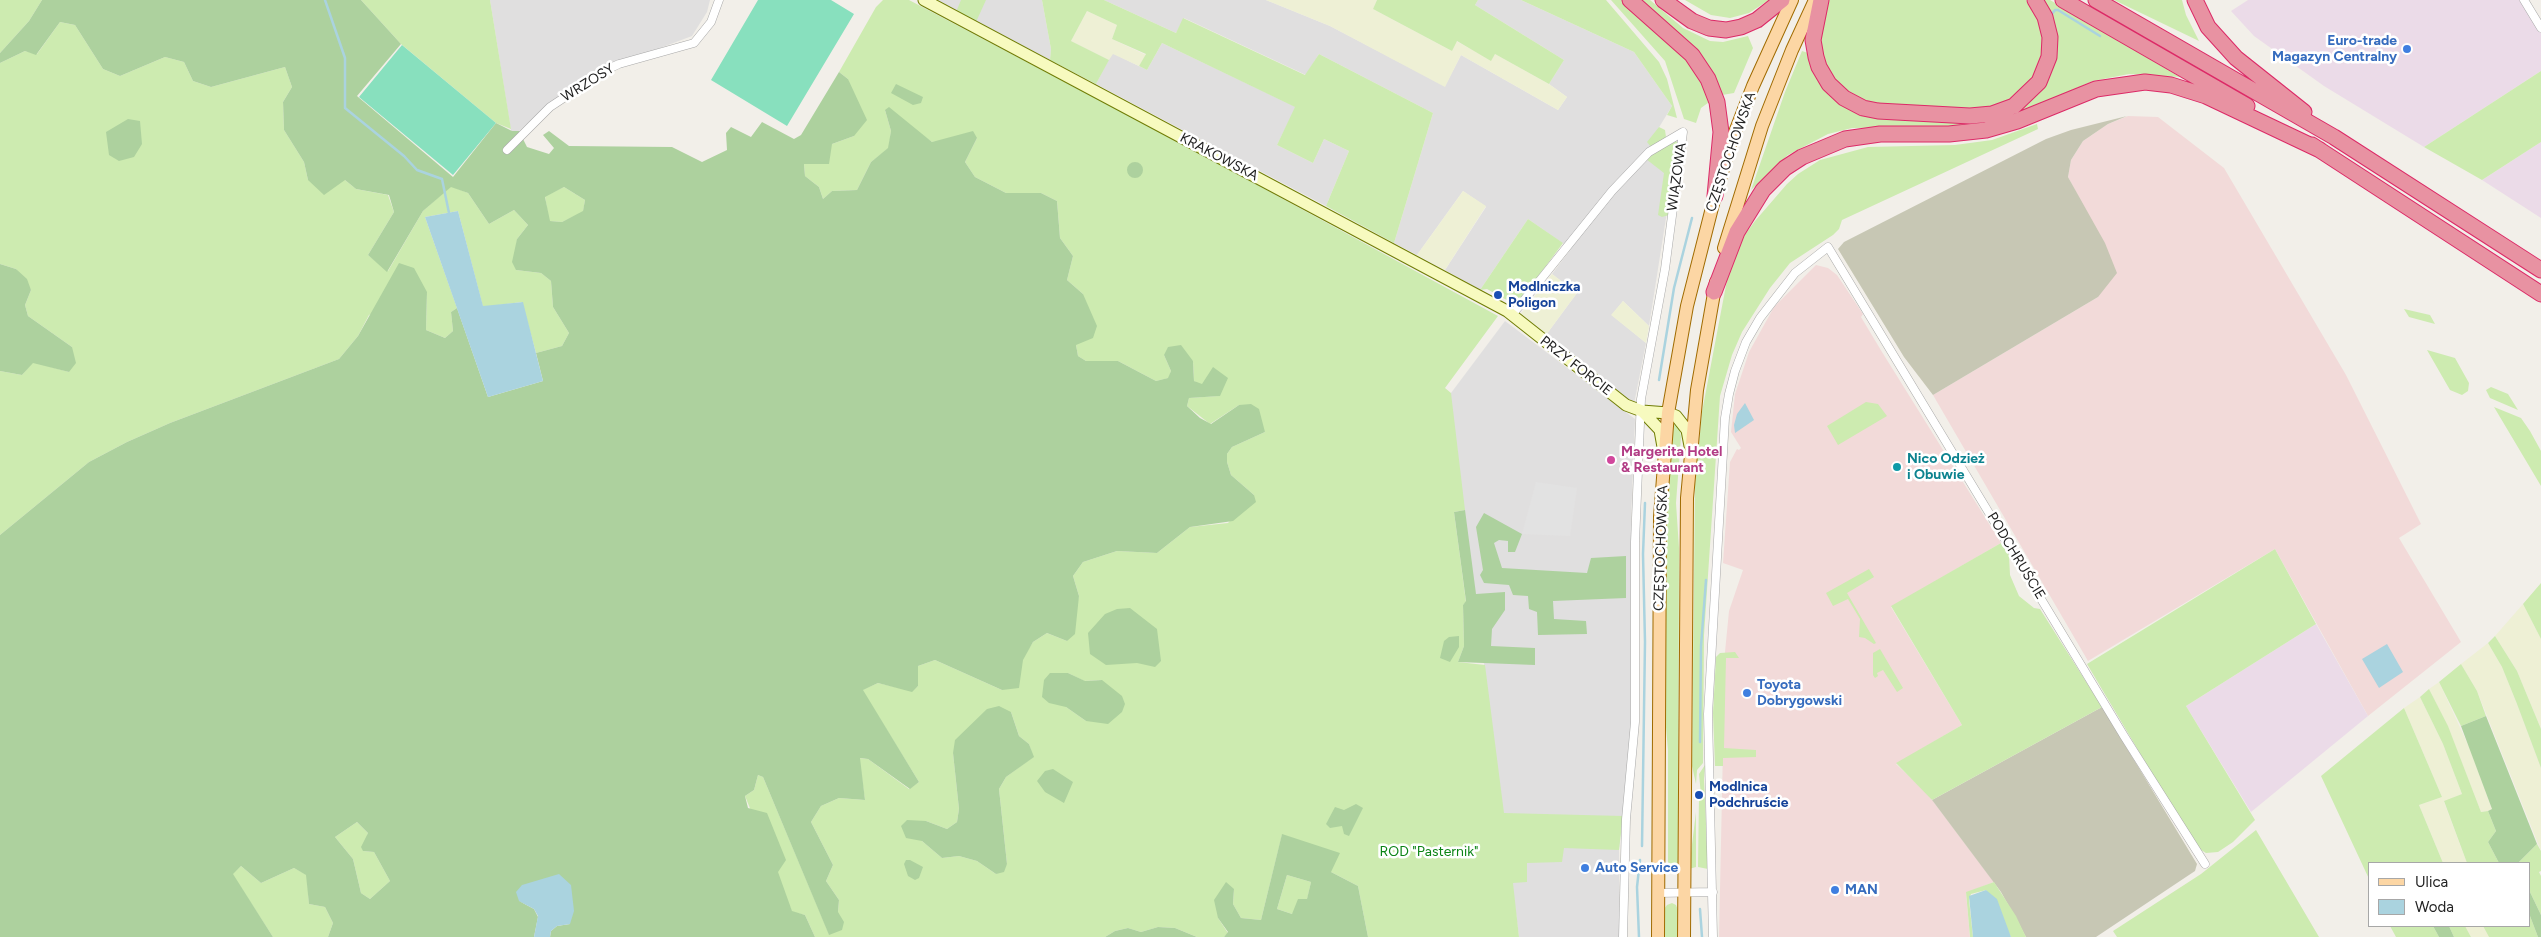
<!DOCTYPE html>
<html>
<head>
<meta charset="utf-8">
<style>
	body { margin:0 }
	#map { position:relative; width:2541px; height:937px; overflow:hidden; background:#f2efe9; font-family:Figtree,sans-serif }
	canvas { display:block }
	.legend { position:absolute; left:2368px; top:862px; width:162px; height:65px; box-sizing:border-box; background:#fff; border:1px solid #a7a7a7; margin:0; padding:6px 9px; list-style:none; font-size:15px; color:#222 }
	.legend li { display:flex; align-items:center; gap:10px; height:25px }
	.legend b { width:25px; border:1px solid #a7a7a7 }
</style>
</head>
<body>
<div id="map">
<canvas width="2541" height="937"></canvas>
<ul class="legend">
<li><b style="height:6px;background:#fcd6a4"></b>Ulica</li>
<li><b style="height:14px;background:#aad3df"></b>Woda</li>
</ul>
</div>
<script>
const ctx = document.querySelector('canvas').getContext('2d');
ctx.lineJoin = 'round';
function fillPath(path, color) {
  ctx.fillStyle = color;
  ctx.fill(path, 'evenodd');
}
function toPath(rows) {
  const path = new Path2D();
  for (const r of rows) {
    if (r.length === 3) {
      path.moveTo(r[0] + r[2], r[1]);
      path.arc(r[0], r[1], r[2], 0, 2 * Math.PI);
      continue;
    }
    path.moveTo(r[0], r[1]);
    for (let i = 2; i < r.length; i += 2) path.lineTo(r[i], r[i + 1]);
  }
  return path;
}
function trace(path, color, width, dash) {
  ctx.strokeStyle = color;
  ctx.lineWidth = width;
  ctx.lineCap = dash ? 'butt' : 'round';
  ctx.setLineDash(dash || []);
  ctx.stroke(path);
}
function label(font, color, halo, rows, align = 'center') {
  ctx.font = font + ' Figtree,sans-serif';
  ctx.lineWidth = 5;
  ctx.setLineDash([]);
  ctx.textBaseline = 'middle';
  ctx.strokeStyle = halo;
  ctx.fillStyle = color;
  for (const [text, x, y, turn = 0] of rows) {
    ctx.save();
    ctx.translate(x, y);
    ctx.rotate((+turn || 0) * Math.PI / 180);
    ctx.textAlign = isNaN(turn) ? turn : align;
    if (halo) ctx.strokeText(text, 0, 0);
    ctx.fillText(text, 0, 0);
    ctx.restore();
  }
}
fillPath(toPath([
	[490,0,710,0,707,12,692,36,604,69,548,105,519,131,511,131],
	[933,0,1042,0,1051,49,1050,60],
	[1104,0,1266,0,1330,26,1445,86,1461,55,1558,110,1567,97,1549,84,1564,60,1475,5,1478,0,1521,0,1634,52,1672,106,1658,129,1677,148,1649,326,1623,301,1612,315,1646,343,1634,404,1546,335,1577,293,1552,274,1571,249,1528,219,1480,290,1445,270,1486,207,1463,191,1417,255,1394,243,1433,113,1319,54,1306,75,1184,18,1176,33],
	[1162,43,1296,107,1277,145,1313,163,1324,139,1349,151,1326,206,1096,84,1112,53,1147,70],
	[1505,321,1635,419,1631,519,1633,714,1619,850,1620,937,1519,937,1450,399,1451,393]
]), '#e0dfdf');
fillPath(toPath([
	[2128,116,2158,117,2224,168,2346,375,2421,524,2399,538,2461,642,2368,716,2275,549,2088,661,1933,395,2098,297,2079,198,2068,177,2071,160,2083,141,2108,124],
	[1816,265,1828,268,1837,275,1863,314,1861,317,1882,352,2001,543,1891,607,1962,725,1896,764,1926,792,1994,882,1966,893,1970,937,1719,937,1725,652,1729,611,1743,570,1723,563,1730,462,1737,449,1739,450,1741,448,1731,432,1735,394,1749,352,1774,307]
]), '#f2dad9');
fillPath(toPath([
	[2248,0,2521,0,2541,33,2541,71,2424,147,2324,86,2254,36,2231,11],
	[2541,142,2541,218,2482,180],
	[2316,624,2368,716,2251,812,2186,706]
]), '#ebdbe8');
fillPath(toPath([
	[2127,116,2108,124,2083,141,2071,160,2068,177,2105,243,2117,273,2098,297,1933,395,1904,357,1838,249,1844,242,2046,139,2071,130],
	[2102,707,2197,864,2195,871,2096,937,2026,937,2001,892,1932,800]
]), '#c7c7b4');
fillPath(toPath([
	[1266,0,1377,0,1373,9,1452,51,1456,41,1491,60,1495,54,1549,84,1567,97,1558,110,1461,55,1445,87,1330,26],
	[1087,11,1117,25,1112,39,1146,55,1139,66,1113,54,1109,60,1071,41],
	[1463,191,1486,206,1445,270,1417,255],
	[1552,274,1577,293,1546,335,1520,315],
	[1623,301,1649,326,1646,343,1611,315],
	[2523,604,2541,639,2541,729,2517,671,2495,636],
	[2488,643,2502,667,2517,704,2541,768,2541,851,2477,691,2461,664],
	[2439,682,2470,749,2492,809,2488,811,2481,812,2448,727,2429,689],
	[2420,697,2443,744,2462,794,2444,802,2467,863,2443,863,2419,805,2442,797,2404,708],
	[2465,926,2483,926,2489,937,2471,937]
]), '#eef0d5');
fillPath(toPath([
	[0,0,42,0,29,21,0,53],
	[361,0,490,0,511,129,496,123,401,44],
	[883,0,909,0,1160,132,1498,316,1445,388,1451,393,1465,510,1454,512,1466,602,1463,605,1464,646,1458,662,1485,665,1504,813,1623,816,1619,850,1564,848,1562,862,1527,863,1527,882,1513,883,1519,937,1368,937,1358,886,1331,872,1282,835,1261,920,1241,918,1233,904,1234,889,1218,918,1228,933,1224,937,1197,937,1175,928,1158,927,1141,932,1128,928,1115,931,1105,937,815,937,805,915,792,912,745,796,754,790,758,775,763,777,829,934,838,912,839,900,826,881,833,865,831,861,811,822,821,806,839,798,865,800,859,758,868,759,909,789,919,782,862,690,878,683,912,691,918,686,918,666,935,660,1002,690,1033,642,1047,633,1067,641,1079,596,1073,576,1083,562,1117,551,1157,553,1190,527,1228,523,1254,495,1231,475,1227,462,1227,454,1232,447,1265,432,1239,405,1210,424,1187,406,1189,398,1219,396,1194,381,1193,361,1164,355,1171,371,1169,378,1156,381,1118,361,1086,361,1078,356,1076,345,1083,294,1067,280,1073,256,1060,238,1057,201,1041,193,1006,193,975,177,965,162,977,138,932,142,885,110,891,131,889,148,871,162,857,190,832,191,823,199,819,187,805,176,804,164,832,144,854,136,848,79,839,72,876,7],
	[1068,673,1084,681,1102,680,1086,721,1066,707],
	[1011,712,1019,736,1029,744,1033,757,1006,777,999,789,1007,864,996,874,977,861,959,856,942,858,922,841,926,821,947,829,957,822,959,809,953,753],
	[961,0,986,0,976,22,956,12],
	[1042,0,1104,0,1176,33,1183,18,1305,75,1319,54,1433,113,1394,243,1326,206,1349,151,1324,139,1313,163,1277,145,1295,107,1162,43,1147,70,1139,66,1146,54,1112,39,1117,25,1087,11,1071,41,1109,60,1096,84,1050,60,1051,49],
	[1377,0,1478,0,1475,5,1564,60,1549,84,1495,54,1491,61,1457,41,1452,51,1373,9],
	[1521,0,1606,0,1659,62,1667,79,1677,118,1667,115,1672,106,1634,52],
	[1611,0,1624,0,1692,63,1712,100,1701,108,1696,123,1684,119,1665,61],
	[1639,0,1650,0,1683,28,1710,41,1723,42,1748,36,1753,48,1734,93,1722,95],
	[1685,0,1769,0,1749,13,1730,18,1711,15],
	[1828,0,2026,0,2037,14,2043,31,2044,50,2035,77,2009,102,1993,108,1953,109,1888,106,1859,100,1845,92,1824,66,1818,33],
	[2040,0,2050,0,2180,77,2129,74,2093,81,1996,123,1954,127,1852,128,1828,134,1788,155,1751,190,1785,92,1802,51,1808,53,1858,112,2018,110,2029,103,2044,85,2057,49,2057,37],
	[2114,0,2182,0,2186,15,2199,41],
	[60,22,75,25,103,69,120,76,165,57,184,62,193,81,211,87,285,67,292,87,283,102,284,130,304,162,308,180,345,180,356,189,388,195,394,212,368,255,388,271,423,211,451,186,468,193,489,224,514,210,528,225,517,239,516,270,541,273,551,281,553,307,569,333,562,346,536,353,522,302,483,307,458,211,425,217,457,308,451,312,453,331,445,338,426,330,427,292,369,315,358,336,339,359,170,423,127,442,89,462,0,535,0,371,22,375,33,362,69,372,72,347,28,316,25,305,31,290,16,269,0,264,0,63,25,51,37,54],
	[2541,71,2541,142,2482,180,2424,147],
	[2037,124,2038,129,1842,220,1839,229,1833,235,1790,263,1770,288,1742,332,1732,355,1720,396,1704,635,1703,763,1697,770,1696,784,1692,766,1695,484,1702,412,1727,280,1736,247,1755,221,1787,184,1798,174,1820,160,1868,147,1955,145,1992,140],
	[1659,127,1665,130,1666,137,1651,147,1647,142],
	[1675,140,1679,144,1669,215,1662,217,1658,215,1664,173,1646,159,1652,153],
	[564,187,585,200,583,212,562,222,549,221,545,196],
	[1528,219,1563,243,1519,302,1514,304,1487,289,1480,290],
	[2404,309,2430,315,2435,324,2409,317],
	[2427,350,2455,358,2469,383,2468,391,2462,395,2450,390],
	[2491,387,2508,394,2518,410,2490,398,2486,390],
	[1866,402,1878,404,1887,416,1838,445,1827,426],
	[2494,407,2521,418,2530,431,2541,451,2541,486],
	[1676,423,1679,426,1681,437,1676,503,1679,548,1678,870,1668,869,1668,750,1665,716,1666,527,1670,462,1674,425],
	[2001,543,2009,555,2010,575,2019,596,2034,608,2040,609,2102,707,1932,800,1896,763,1962,725,1891,606],
	[2275,549,2316,624,2186,706,2255,820,2233,842,2218,852,2206,853,2195,846,2087,664],
	[1869,569,1874,577,1847,593,1876,643,1874,644,1865,638,1859,637,1860,619,1848,599,1833,606,1826,593],
	[2541,583,2541,639,2523,604],
	[2495,636,2517,671,2541,729,2541,768,2517,704,2502,667,2488,643],
	[1880,649,1903,688,1897,692,1883,670,1877,673,1878,676,1875,678,1873,675,1873,653],
	[1735,652,1739,658,1726,658,1724,748,1756,750,1756,757,1723,758,1723,766,1715,766,1713,713,1716,657,1720,653],
	[2461,664,2477,691,2486,716,2461,726,2439,682],
	[2429,689,2448,726,2481,812,2488,811,2496,831,2488,842,2499,863,2467,863,2444,801,2462,794,2443,744,2420,697],
	[2404,708,2442,797,2419,805,2443,863,2370,863,2370,881,2321,776],
	[1705,765,1704,779,1708,869,1698,867,1699,796,1701,795,1699,774],
	[1696,812,1696,867,1689,869],
	[357,822,368,833,363,851,374,852,390,881,370,899,361,893,353,859,335,837],
	[2256,830,2319,937,2117,937,2113,931,2201,874],
	[2537,844,2541,851,2541,871,2539,872,2541,876,2541,915,2530,892,2530,863,2518,863],
	[241,866,261,883,294,868,307,875,309,904,325,907,333,923,328,937,273,937,232,874],
	[1287,875,1311,882,1307,900,1292,914,1277,909],
	[1994,882,2016,916,2026,937,2011,937,1986,890,1971,894,1969,900,1973,937,1970,937,1966,892],
	[1672,903,1676,905,1678,910,1678,937,1664,937,1664,909,1667,905],
	[2530,916,2538,937,2489,937,2483,926,2530,926],
	[2390,926,2433,926,2439,937,2396,937],
	[2449,926,2465,926,2471,937,2454,937]
]), '#cdebb0');
fillPath(toPath([
	[42,0,361,0,401,44,357,96,453,177,496,123,512,131,519,131,527,147,549,154,554,148,543,135,549,131,569,146,672,147,702,162,727,150,726,133,731,127,751,137,762,122,794,139,801,135,839,72,848,79,867,120,854,136,832,144,829,164,804,164,805,176,819,187,823,199,832,191,857,190,871,162,888,148,891,131,885,110,889,107,932,142,973,131,977,138,965,162,975,177,1006,193,1041,193,1057,201,1060,238,1073,256,1067,280,1083,294,1097,326,1093,338,1076,345,1078,356,1086,361,1118,361,1156,381,1168,378,1171,371,1164,355,1168,347,1181,345,1193,361,1194,381,1202,384,1213,367,1228,378,1220,396,1189,398,1187,406,1200,418,1211,424,1239,405,1251,404,1259,409,1265,432,1232,447,1227,454,1227,462,1231,475,1254,495,1256,502,1233,521,1190,527,1157,553,1117,551,1083,562,1073,576,1079,596,1075,634,1067,641,1047,633,1033,642,1023,660,1019,688,1002,690,935,660,918,666,918,686,912,692,878,683,863,690,919,782,910,789,868,759,860,758,865,800,839,798,821,806,811,822,831,861,833,865,826,881,839,900,838,912,844,922,842,930,829,935,763,777,758,775,754,790,745,796,748,808,767,813,786,860,778,872,792,911,805,915,815,937,550,937,551,931,557,926,570,924,519,901,534,909,538,917,534,937,328,937,333,923,325,907,309,904,306,875,294,868,261,883,241,866,233,874,273,937,0,937,0,535,89,462,127,442,170,423,339,359,358,336,399,263,414,268,427,292,426,330,445,338,453,331,451,312,457,308,488,397,543,381,536,353,562,346,569,333,553,307,551,281,541,273,516,270,512,262,517,239,528,225,514,210,489,224,468,193,451,187,423,211,387,272,368,255,394,212,389,195,356,189,345,180,324,195,308,180,304,162,284,130,283,102,292,87,285,67,211,87,193,81,184,62,165,57,120,76,103,69,75,25,60,22,36,55,25,51,0,63,0,53,29,21],
	[564,187,585,200,583,211,562,222,550,221,545,197],
	[357,822,368,833,361,847,363,851,374,852,390,881,370,899,361,893,353,859,335,837],
	[896,84,923,97,921,103,913,105,891,93],
	[128,119,140,121,142,144,134,157,119,161,109,155,106,132],
	[1135,170,8],
	[0,264,16,269,27,279,31,290,25,305,28,316,72,347,76,363,69,372,33,363,22,375,0,371],
	[1465,510,1476,594,1505,592,1505,610,1492,629,1491,646,1535,648,1535,665,1458,662,1464,646,1463,605,1466,601,1454,512],
	[1484,513,1522,534,1515,552,1508,552,1508,541,1499,540,1494,543,1502,568,1587,573,1591,558,1626,556,1626,598,1553,601,1554,619,1586,621,1587,634,1538,635,1537,612,1529,609,1528,596,1513,595,1509,585,1484,583,1480,575,1483,570,1476,527],
	[1130,608,1157,629,1161,661,1155,667,1137,663,1106,665,1090,654,1088,633,1105,614,1117,609],
	[1459,636,1459,647,1450,662,1440,658,1444,641,1449,637],
	[1050,673,1068,673,1085,681,1102,680,1122,696,1125,704,1122,712,1108,724,1086,721,1066,707,1049,703,1042,697,1044,680],
	[999,706,1011,712,1019,736,1029,744,1034,757,1006,777,999,789,1007,864,1004,872,996,874,977,861,959,856,942,858,922,841,906,838,901,826,907,820,926,821,947,829,957,822,959,809,953,753,955,740,987,709],
	[2486,716,2537,844,2518,863,2499,863,2488,842,2496,831,2488,811,2492,809,2461,726],
	[1053,769,1073,782,1064,803,1045,792,1037,781,1045,771],
	[1356,804,1363,808,1349,836,1344,834,1342,826,1330,828,1326,824,1335,807,1344,810],
	[1282,834,1340,853,1331,872,1358,886,1368,937,1224,937,1228,932,1218,918,1214,900,1226,882,1234,889,1233,904,1241,918,1261,920],
	[1287,875,1311,882,1307,899,1298,899,1292,914,1277,909],
	[906,860,910,860,923,867,919,878,915,880,908,876,904,864],
	[2530,892,2541,915,2541,937,2538,937,2530,916],
	[2433,926,2449,926,2454,937,2439,937],
	[1158,927,1175,928,1197,937,1105,937,1115,931,1128,928,1141,932]
]), '#add19e');
fillPath(toPath([
	[758,0,831,0,854,14,787,126,711,80],
	[402,45,496,123,453,175,359,97]
]), '#88e0be');
fillPath(toPath([
	[1536,482,1577,488,1570,536,1522,534]
]), '#e2e2e2');
fillPath(toPath([
	[458,211,483,306,523,302,543,381,488,397,425,217],
	[1745,403,1754,420,1735,433,1734,425,1737,414],
	[2387,644,2403,672,2379,688,2362,659],
	[559,874,571,885,574,911,570,924,557,926,551,931,550,937,534,937,538,916,534,909,519,901,516,892,522,885],
	[1986,890,1997,899,2011,937,1973,937,1969,896]
]), '#aad3df');
trace(toPath([
	[325,0,345,58,345,108,404,156,417,170,442,179,449,213],
	[2052,14,2055,10,2058,10,2100,36],
	[1659,380,1674,288,1692,218],
	[1700,742,1701,646,1706,580],
	[1642,846,1645,642,1643,554,1645,503],
	[1700,909,1702,937],
	[1639,937,1637,887,1640,860]
]), '#aad3df', 2.5);
const street = toPath([
	[2524,0,2541,28],
	[507,150,550,107,606,70,619,64,694,43,711,22,719,0],
	[1512,315,1612,191,1649,152,1683,132,1665,269,1641,399,1635,542,1635,722,1626,819,1623,937],
	[1658,893,1713,892],
	[1713,937,1708,714,1725,418,1729,394,1735,371,1746,342,1760,318,1795,273,1828,247,2124,736,2205,864]
]);
const secondary = toPath([
	[924,0,1507,311,1626,405,1642,411,1668,413,1676,416,1687,430,1690,446],
	[1642,411,1660,430,1663,447]
]);
const primary = toPath([
	[1724,248,1762,126,1792,50,1815,0],
	[1658,937,1660,517,1668,413,1687,306,1715,196,1730,145,1753,86,1792,0],
	[1684,937,1687,498,1697,390,1716,282]
]);
const highway = toPath([
	[1630,0,1692,55,1708,79,1717,102,1721,132,1715,196],
	[1663,0,1692,21,1709,28,1726,30,1741,27,1757,20,1782,0],
	[1821,0,1813,40,1816,57,1819,67,1829,84,1844,98,1863,108,1878,111,1970,116,1992,114,2014,106,2039,82,2049,57,2050,37,2045,17,2035,0],
	[2063,0,2247,106],
	[2096,0,2334,137,2541,270],
	[2195,0,2208,27,2236,58,2304,112],
	[2312,145,2541,294],
	[1714,292,1737,232,1763,190,1785,168,1802,157,1845,139,1880,134,1949,134,1986,130,2017,121,2096,89,2145,82,2171,85,2206,96,2320,150]
]);
trace(street, '#a9a9a9', 9);
trace(secondary, '#707d05', 13);
trace(primary, '#a06b00', 14);
trace(highway, '#dc2a67', 17);
trace(street, '#fff', 8);
trace(secondary, '#f7fabf', 11);
trace(primary, '#fcd6a4', 12);
trace(highway, '#e892a2', 15);
for (const [x, y, r, color] of [
	[2407,49,5,"#3f7fe0"],
	[1498,295,5,"#1a4fb4"],
	[1611,460,5,"#d1479c"],
	[1897,467,5,"#0f9aa8"],
	[1747,693,5,"#3f7fe0"],
	[1699,795,5,"#1a4fb4"],
	[1585,868,5,"#3f7fe0"],
	[1835,890,5,"#3f7fe0"]
]) {
  const dot = new Path2D();
  dot.arc(x, y, r, 0, 2 * Math.PI);
  ctx.fillStyle = color;
  ctx.fill(dot);
  trace(dot, '#fff', 2);
}
label('bold 14px', '#366cbe', '#fff', [
	["Euro-trade",2397,41,"right"],
	["Magazyn Centralny",2397,57,"right"],
	["Toyota",1757,685],
	["Dobrygowski",1757,701],
	["Auto Service",1595,868],
	["MAN",1845,890]
], 'left');
label('14px', '#222', '#fff', [
	["WRZOSY",588,83,-32],
	["CZĘSTOCHOWSKA",1731,152,-71],
	["KRAKOWSKA",1219,157,28],
	["WIĄZOWA",1677,177,-82],
	["PRZY FORCIE",1576,366,38],
	["CZĘSTOCHOWSKA",1661,548,-88],
	["PODCHRUŚCIE",2016,556,59]
]);
label('bold 14px', '#164399', '#fff', [
	["Modlniczka",1508,287],
	["Poligon",1508,303],
	["Modlnica",1709,787],
	["Podchruście",1709,803]
], 'left');
label('bold 14px', '#b23c85', '#fff', [
	["Margerita Hotel",1621,452],
	["& Restaurant",1621,468]
], 'left');
label('bold 14px', '#0d838f', '#fff', [
	["Nico Odzież",1907,459],
	["i Obuwie",1907,475]
], 'left');
label('14px', '#0c8416', '#fff', [
	["ROD \"Pasternik\"",1429,852]
]);
</script>
</body>
</html>
